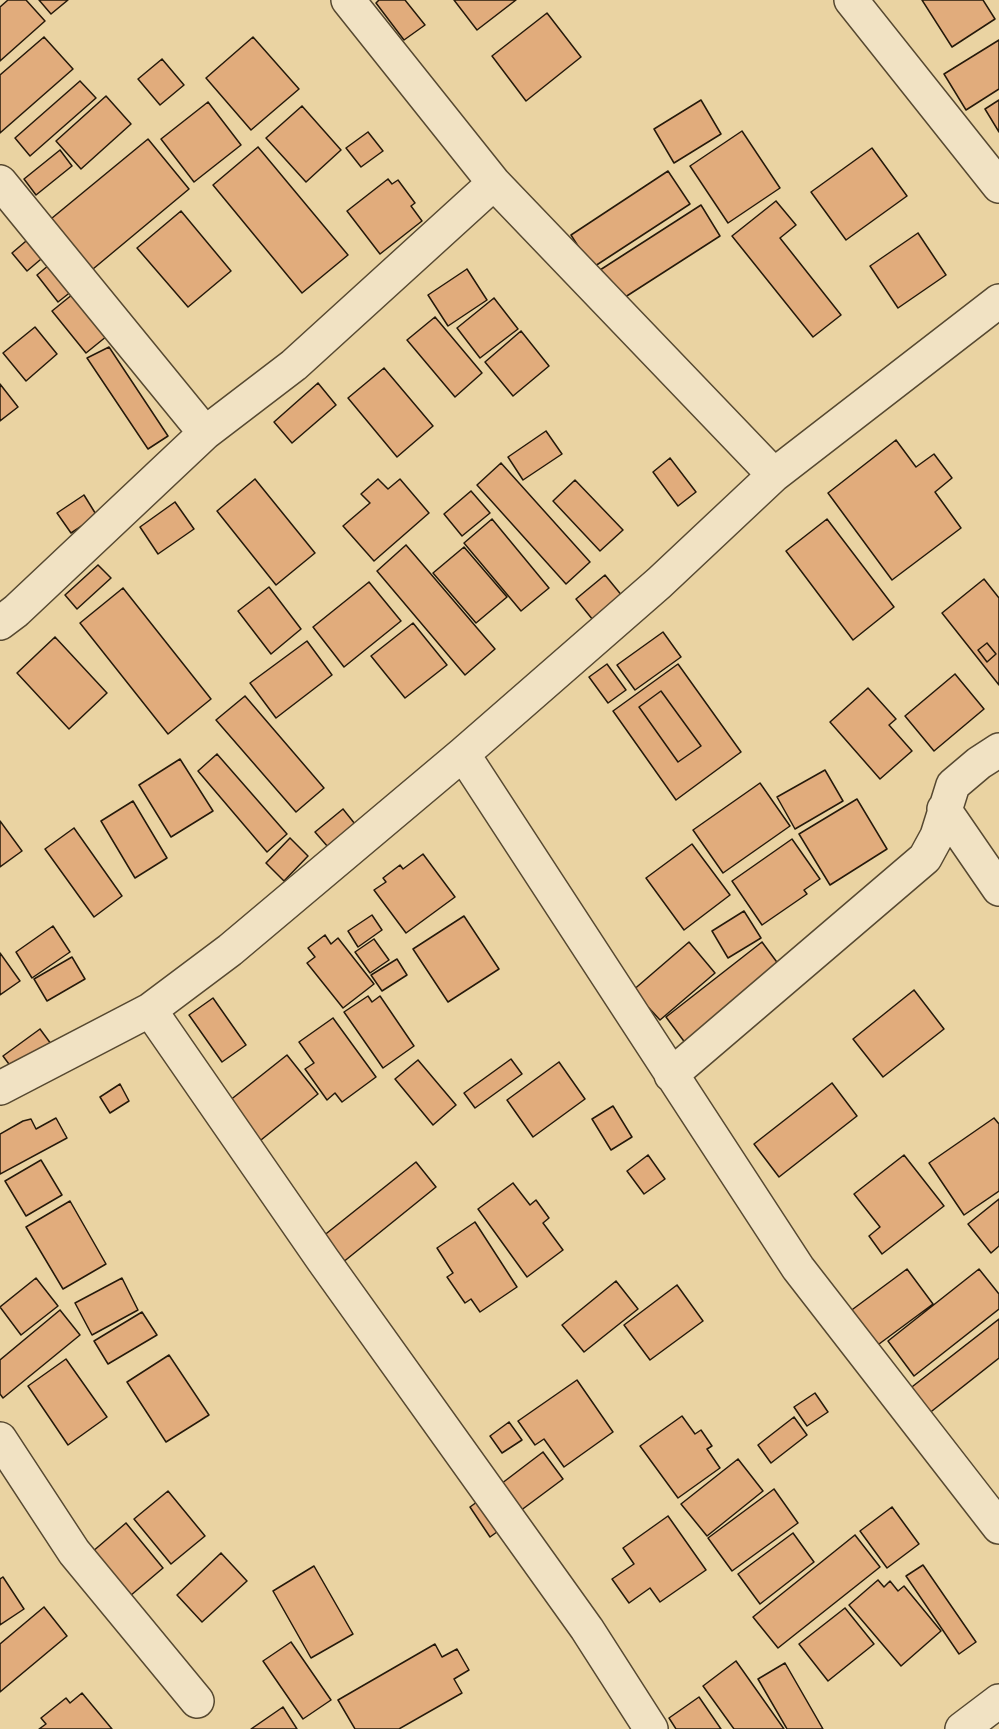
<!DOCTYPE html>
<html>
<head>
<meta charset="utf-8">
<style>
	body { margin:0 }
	canvas { display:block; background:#ead3a2 }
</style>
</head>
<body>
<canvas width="999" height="1729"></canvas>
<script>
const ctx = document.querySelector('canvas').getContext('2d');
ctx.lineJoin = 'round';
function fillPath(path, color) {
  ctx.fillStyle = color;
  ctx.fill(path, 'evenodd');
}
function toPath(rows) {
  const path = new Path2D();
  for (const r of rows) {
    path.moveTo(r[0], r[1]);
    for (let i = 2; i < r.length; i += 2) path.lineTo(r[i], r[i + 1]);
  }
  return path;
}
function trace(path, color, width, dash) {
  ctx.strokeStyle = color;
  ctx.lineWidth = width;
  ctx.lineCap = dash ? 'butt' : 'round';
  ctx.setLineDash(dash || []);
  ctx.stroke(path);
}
const building = toPath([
	[8,0,26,0,45,21,0,61,0,7,8,0],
	[39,0,68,0,51,14,39,0],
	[379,0,405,0,425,25,404,40,376,3,379,0],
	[454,0,516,0,477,30,454,0],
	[922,0,983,0,995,19,952,47,922,0],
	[547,13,581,57,526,101,492,56,547,13],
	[44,37,73,69,0,133,0,75,44,37],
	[253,37,299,89,251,130,206,78,253,37],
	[999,40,999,89,966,110,944,74,999,40],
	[162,59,184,85,160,105,138,79,162,59],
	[80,81,96,98,30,156,15,138,80,81],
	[106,96,131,124,81,169,56,141,106,96],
	[701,100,721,134,674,163,654,129,701,100],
	[999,100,999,132,985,109,999,100],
	[208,102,241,145,194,182,161,139,208,102],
	[302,106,341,150,306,182,266,138,302,106],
	[742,131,780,188,728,223,690,166,742,131],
	[368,132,383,151,361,167,346,148,368,132],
	[148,139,189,189,87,274,46,223,148,139],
	[258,147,348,255,302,293,213,185,258,147],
	[872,148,907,196,846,240,811,192,872,148],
	[60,150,72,166,36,195,24,179,60,150],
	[668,171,690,204,592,268,571,235,668,171],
	[388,179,392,184,398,180,415,203,411,206,422,221,380,254,347,211,388,179],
	[776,201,796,225,780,238,841,315,813,337,732,236,776,201],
	[701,205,720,236,619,301,600,270,701,205],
	[181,211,231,271,188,307,137,248,181,211],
	[918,233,946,275,898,308,870,266,918,233],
	[32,236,47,254,27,271,12,253,32,236],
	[55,260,77,287,58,302,37,275,55,260],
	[467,269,487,300,448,326,428,295,467,269],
	[73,294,107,336,86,353,52,311,73,294],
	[494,298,518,329,480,358,457,328,494,298],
	[435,317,482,373,455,397,407,340,435,317],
	[35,327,57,354,26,381,3,353,35,327],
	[521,331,549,366,513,396,485,362,521,331],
	[109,347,168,436,148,449,87,358,109,347],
	[384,368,433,426,397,457,348,398,384,368],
	[318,383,336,405,292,443,274,422,318,383],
	[0,384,18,407,0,421,0,384],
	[546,431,562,454,523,480,508,457,546,431],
	[896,440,916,467,934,454,952,478,935,492,961,528,892,580,828,493,896,440],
	[670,458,696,492,678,506,653,472,670,458],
	[501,463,590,562,566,584,477,485,501,463],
	[255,479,315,553,276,585,217,511,255,479],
	[378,479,388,489,400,479,429,513,374,561,343,526,370,503,361,494,378,479],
	[575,480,623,530,600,551,553,501,575,480],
	[471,491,490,513,462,536,444,514,471,491],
	[84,495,97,516,71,533,57,513,84,495],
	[175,502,194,529,158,554,140,527,175,502],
	[492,519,549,588,521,611,464,543,492,519],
	[827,519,894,607,853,640,786,551,827,519],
	[406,545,495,649,465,675,377,571,406,545],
	[464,547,507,597,476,623,433,573,464,547],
	[98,565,111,578,77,609,65,595,98,565],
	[605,575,623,597,593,620,576,599,605,575],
	[984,579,999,598,999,685,942,613,984,579],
	[987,643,996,654,987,662,978,650,987,643],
	[369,582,401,621,344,667,313,627,369,582],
	[269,587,301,629,271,654,238,611,269,587],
	[123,588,211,699,168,734,80,623,123,588],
	[413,623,447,665,405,698,371,656,413,623],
	[663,632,681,657,635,690,617,665,663,632],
	[55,637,107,693,69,729,17,673,55,637],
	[307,641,332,675,276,718,250,683,307,641],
	[987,643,996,654,987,662,978,650,987,643],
	[607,664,626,690,608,703,589,677,607,664],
	[678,664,741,752,676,800,613,711,678,664],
	[661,691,701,746,678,762,639,707,661,691],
	[955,674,984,709,934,751,905,716,955,674],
	[868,688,896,719,889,725,912,751,880,779,830,722,868,688],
	[661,691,701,746,678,762,639,707,661,691],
	[245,696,324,788,296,812,216,720,245,696],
	[217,754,287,834,267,852,198,771,217,754],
	[180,759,213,811,171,837,139,785,180,759],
	[825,770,843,801,795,829,777,797,825,770],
	[760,783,790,826,723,873,693,830,760,783],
	[857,799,887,849,830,885,799,834,857,799],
	[133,801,167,858,135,878,101,821,133,801],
	[343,809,355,824,328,847,315,832,343,809],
	[0,821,22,851,0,867,0,821],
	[74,828,122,896,94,917,45,849,74,828],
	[290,838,308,856,284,881,266,863,290,838],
	[792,839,820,879,804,890,807,894,762,925,732,881,792,839],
	[692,844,730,895,684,930,646,878,692,844],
	[423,854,455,897,406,933,374,890,386,882,383,878,400,865,403,869,423,854],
	[744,911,761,938,728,958,712,931,744,911],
	[372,915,382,930,358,947,348,931,372,915],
	[464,916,499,969,448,1002,413,949,464,916],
	[53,926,70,952,32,978,16,952,53,926],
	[325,935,331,944,338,938,374,984,343,1008,307,963,315,957,308,948,325,935],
	[374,939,389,960,370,973,355,952,374,939],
	[689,942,715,973,660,1020,649,1008,639,1016,624,998,689,942],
	[762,942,782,969,686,1044,666,1017,762,942],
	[0,953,20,981,0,995,0,953],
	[72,957,85,979,47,1001,34,979,72,957],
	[397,959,407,975,382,991,371,975,397,959],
	[914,990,944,1029,883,1077,853,1039,914,990],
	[368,996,372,1002,380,996,414,1046,383,1068,344,1012,368,996],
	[213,998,246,1045,222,1062,189,1015,213,998],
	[333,1018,376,1077,342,1102,335,1093,327,1100,305,1069,314,1063,299,1042,333,1018],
	[40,1029,54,1048,17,1075,3,1056,40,1029],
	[287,1055,318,1094,256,1144,224,1105,287,1055],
	[511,1059,522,1074,475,1108,464,1093,511,1059],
	[418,1060,456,1105,433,1125,395,1079,418,1060],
	[559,1062,585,1099,533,1137,507,1100,559,1062],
	[832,1083,857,1116,779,1177,754,1144,832,1083],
	[120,1084,129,1101,110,1113,100,1097,120,1084],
	[613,1106,632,1137,611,1150,592,1119,613,1106],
	[56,1118,67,1138,0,1174,0,1134,23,1121,31,1119,36,1129,56,1118],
	[994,1118,999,1124,999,1191,964,1215,929,1163,994,1118],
	[648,1155,665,1179,644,1194,627,1171,648,1155],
	[904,1155,944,1206,882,1254,869,1236,880,1227,854,1194,904,1155],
	[41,1160,62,1195,26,1216,5,1181,41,1160],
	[416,1162,436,1187,342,1263,322,1237,416,1162],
	[513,1183,530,1205,536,1200,549,1218,543,1223,563,1250,527,1277,478,1209,513,1183],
	[999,1199,999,1246,991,1253,968,1224,999,1199],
	[70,1201,106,1264,63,1289,26,1227,70,1201],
	[475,1222,517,1287,480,1312,471,1299,465,1303,447,1277,453,1273,437,1248,475,1222],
	[907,1269,933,1304,875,1347,849,1312,907,1269],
	[979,1269,999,1294,999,1309,914,1376,888,1341,979,1269],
	[36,1278,58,1306,21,1335,0,1307,36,1278],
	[122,1278,138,1310,92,1335,75,1303,122,1278],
	[616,1281,638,1309,584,1352,562,1325,616,1281],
	[677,1285,703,1321,650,1360,624,1325,677,1285],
	[60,1310,80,1335,3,1398,0,1394,0,1360,60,1310],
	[142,1312,157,1335,108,1364,94,1341,142,1312],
	[999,1319,999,1358,918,1422,899,1397,999,1319],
	[169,1355,209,1415,166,1442,127,1382,169,1355],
	[66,1359,107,1417,68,1445,28,1386,66,1359],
	[577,1380,613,1432,564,1467,544,1439,535,1445,518,1421,577,1380],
	[815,1393,828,1412,807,1426,794,1407,815,1393],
	[682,1416,695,1434,701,1430,712,1446,707,1449,720,1468,678,1498,640,1446,682,1416],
	[794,1417,807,1435,771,1463,758,1445,794,1417],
	[509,1422,522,1440,502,1453,490,1436,509,1422],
	[543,1452,563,1479,516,1514,497,1487,543,1452],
	[738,1459,763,1491,707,1536,681,1504,738,1459],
	[774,1489,798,1523,732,1571,708,1538,774,1489],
	[168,1491,205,1536,171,1564,134,1519,168,1491],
	[488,1494,508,1524,490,1537,470,1507,488,1494],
	[892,1507,919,1544,887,1568,860,1531,892,1507],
	[668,1516,706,1570,660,1602,650,1588,629,1603,612,1579,634,1564,623,1548,668,1516],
	[126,1523,163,1568,130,1596,92,1552,126,1523],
	[793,1533,814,1562,760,1604,738,1574,793,1533],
	[855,1535,880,1567,778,1648,753,1617,855,1535],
	[221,1553,247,1581,202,1622,177,1595,221,1553],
	[923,1565,976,1642,959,1654,906,1576,923,1565],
	[314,1566,353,1634,311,1658,273,1591,314,1566],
	[3,1577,24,1609,0,1625,0,1579,3,1577],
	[878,1580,884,1587,890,1581,898,1591,904,1586,941,1631,901,1666,849,1605,878,1580],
	[44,1607,67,1636,0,1692,0,1644,44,1607],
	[845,1608,874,1644,828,1681,799,1644,845,1608],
	[291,1642,331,1700,303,1719,263,1661,291,1642],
	[435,1644,442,1657,457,1649,469,1670,454,1679,462,1693,399,1729,355,1729,338,1700,435,1644],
	[736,1661,784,1729,734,1729,703,1686,736,1661],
	[785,1663,823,1729,787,1729,758,1679,785,1663],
	[82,1693,112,1729,39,1729,46,1724,41,1718,66,1698,70,1703,82,1693],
	[699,1697,721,1729,676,1729,669,1718,699,1697],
	[283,1707,297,1729,251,1729,283,1707]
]);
fillPath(building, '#e1ac7c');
trace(building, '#25190a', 1.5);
const street = toPath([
	[348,0,494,183],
	[851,0,999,186],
	[0,182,205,433],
	[0,623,16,611,205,433,294,365,494,183,774,475],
	[463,754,798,1268,999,1527],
	[944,809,999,889],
	[150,1010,323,1260,587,1629,651,1729],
	[671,1075,925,858,937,836,953,785,979,763,999,750],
	[0,1088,150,1010,230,950,463,754,659,583,774,475,999,301],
	[0,1439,74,1552,197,1701],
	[962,1729,999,1701]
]);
trace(street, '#564830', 36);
trace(street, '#f1e2c3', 33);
</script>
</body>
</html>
